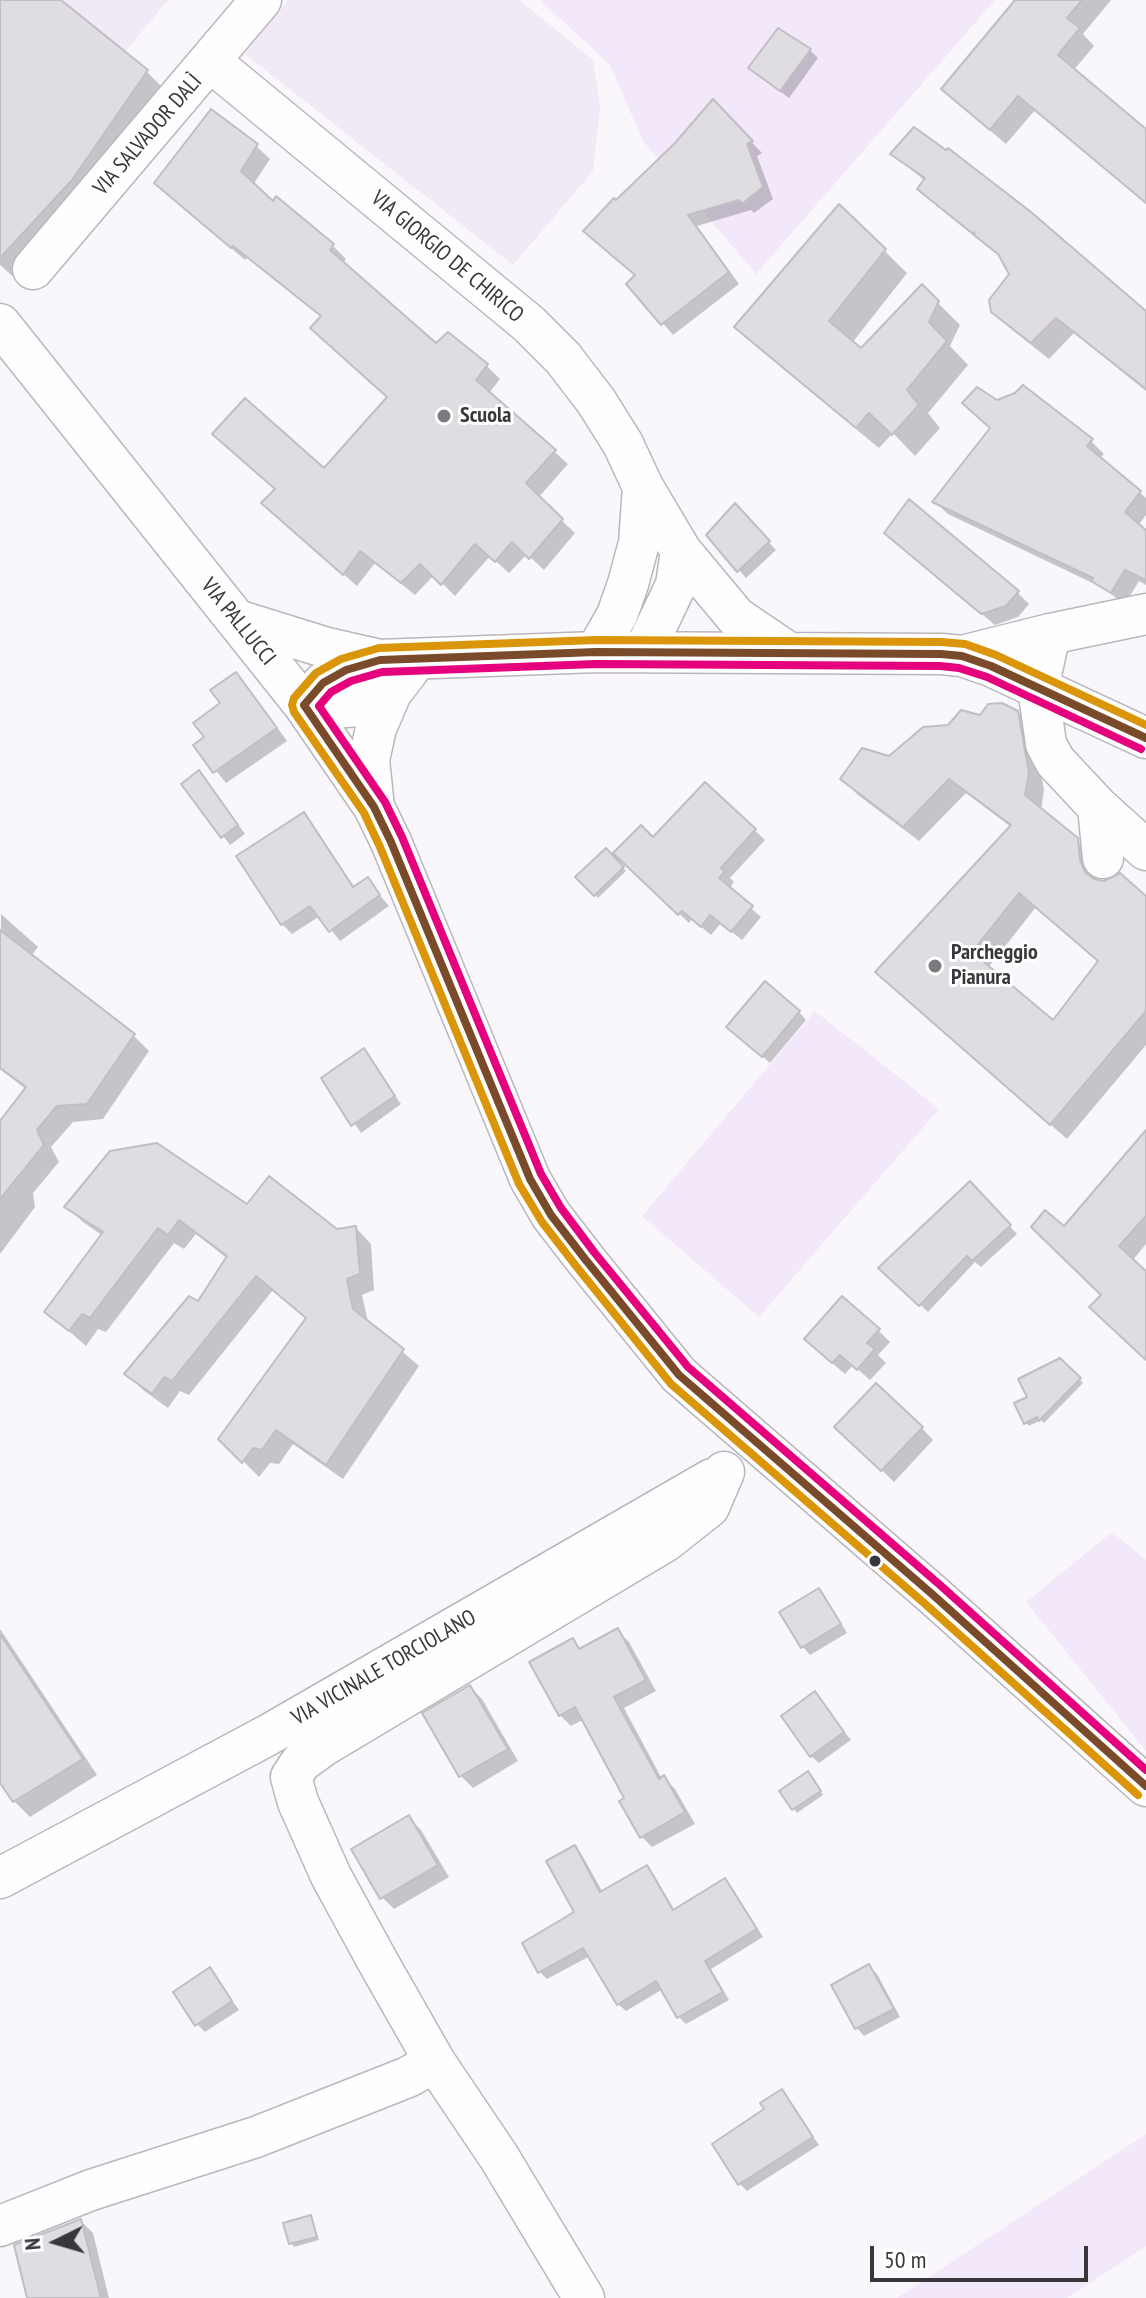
<!DOCTYPE html>
<html>
<head>
<meta charset="utf-8">
<style>
	body { margin:0 }
	#map { position:relative; width:1146px; height:2298px; overflow:hidden; background:#f9f6fc; font-family:"PT Sans Narrow",sans-serif }
	canvas { display:block }
	.north { position:absolute; left:16px; top:2202px; width:80px; height:80px; -webkit-text-stroke:6px #fff; paint-order:stroke; rotate:265deg; font-size:22px; font-weight:700; line-height:32px; text-align:center; color:#3a373c }
	.north::after { content:''; display:block; margin:auto; width:28px; height:36px; background:#3a373c; clip-path:polygon(50% 0,100% 100%,50% 72%,0 100%) }
	.scale { position:absolute; left:870px; top:2246px; width:218px; height:36px; box-sizing:border-box; border:4px solid #3a373c; border-top:0; padding-left:10px; font-size:24px; line-height:28px; white-space:nowrap; color:#3a373c; -webkit-text-stroke:6px #fff; paint-order:stroke }
</style>
</head>
<body>
<div id="map">
<canvas width="1146" height="2298"></canvas>
<div class="north">N</div>
<div class="scale">50 m</div>
</div>
<script>
const ctx = document.querySelector('canvas').getContext('2d');
ctx.lineJoin = 'round';
function fillPath(path, color) {
  ctx.fillStyle = color;
  ctx.fill(path, 'evenodd');
}
function toPath(rows) {
  const path = new Path2D();
  for (const r of rows) {
    path.moveTo(r[0], r[1]);
    for (let i = 2; i < r.length; i += 2) path.lineTo(r[i], r[i + 1]);
  }
  return path;
}
function trace(path, color, width, dash) {
  ctx.strokeStyle = color;
  ctx.lineWidth = width;
  ctx.lineCap = dash ? 'butt' : 'round';
  ctx.setLineDash(dash || []);
  ctx.stroke(path);
}
function label(font, color, halo, rows, align = 'center') {
  ctx.font = font + ' "PT Sans Narrow",sans-serif';
  ctx.lineWidth = 6;
  ctx.setLineDash([]);
  ctx.textBaseline = 'middle';
  ctx.strokeStyle = halo;
  ctx.fillStyle = color;
  for (const [text, x, y, turn = 0] of rows) {
    ctx.save();
    ctx.translate(x, y);
    ctx.rotate((+turn || 0) * Math.PI / 180);
    ctx.textAlign = isNaN(turn) ? turn : align;
    if (halo) ctx.strokeText(text, 0, 0);
    ctx.fillText(text, 0, 0);
    ctx.restore();
  }
}
fillPath(toPath([
	[63,0,168,0,124,53],
	[288,0,519,0,593,60,600,107,593,171,513,265,245,54]
]), '#f1e9f6');
fillPath(toPath([
	[540,0,995,0,756,274,643,141,610,65],
	[815,1011,939,1109,759,1317,642,1216],
	[1112,1532,1146,1560,1146,1751,1026,1602],
	[1146,2134,1146,2246,1116,2266,1067,2298,897,2298]
]), '#f2e8fa');
fillPath(toPath([
	[0,0,57,0,147,72,165,90,90,199,16,279,0,265],
	[1018,0,1111,0,1083,34,1094,46,1073,71,1146,132,1146,203,1035,110,1006,144,960,105],
	[810,50,818,58,789,98,758,75],
	[713,102,762,153,757,156,773,199,754,213,751,210,697,226,739,284,673,335,629,284,637,276,616,203,677,144],
	[256,146,270,159,253,185,273,204,333,246,346,259,342,264,436,345,448,334,487,366,500,379,489,393,568,464,538,498,575,533,544,570,527,554,509,573,490,556,455,596,434,575,415,595,375,563,357,586,277,516,324,470,390,398,323,318,247,257,245,260,170,196],
	[893,154,1146,314,1146,391,1074,333,1049,359,1011,329,993,311,1011,274,1003,259,937,206,920,189,925,181],
	[840,207,907,273,852,343,861,351,922,287,960,325,950,346,968,365,928,413,940,428,915,456,893,433,879,448,759,349,737,327],
	[1023,387,1091,441,1104,454,1099,459,1146,498,1146,515,1138,526,1146,533,1146,585,1139,581,1125,604,1101,587,948,514,935,502,993,429,997,402,1016,395],
	[735,506,776,550,746,578,708,535],
	[898,545,1017,592,1029,604,1018,617,995,625],
	[235,674,247,686,287,741,226,783,196,746,207,738],
	[1017,712,1033,729,1044,790,1041,810,1093,856,1097,882,1146,899,1146,1045,1067,1139,894,988,1011,827,966,793,919,841,858,795,842,779,889,759,949,727,981,718],
	[1036,907,1100,962,1054,1022,988,968],
	[207,781,245,834,230,845,184,784],
	[705,784,765,840,730,878,734,882,729,889,761,917,742,940,721,923,711,935,692,919,689,923,616,853,653,840],
	[303,815,313,825,355,888,367,880,389,906,340,941,320,916,292,934,282,924],
	[606,851,626,871,598,898,578,877],
	[1,914,38,947,31,956,134,1036,149,1051,103,1119,73,1122,51,1147,59,1162,33,1193,35,1207,0,1254,0,1125,27,1090,0,1069],
	[799,1012,806,1020,770,1063,737,1034],
	[363,1050,401,1104,361,1133,324,1079],
	[1146,1133,1146,1244,1132,1261,1146,1274,1146,1358,1064,1229],
	[970,1184,1017,1234,981,1267,975,1262,928,1312,881,1268],
	[67,1207,247,1207,336,1231,356,1228,371,1244,374,1290,362,1295,368,1322,419,1366,343,1479,293,1444,279,1464,270,1463,259,1477,221,1439,308,1319,273,1290,189,1395,180,1391,168,1408,143,1390,127,1374,199,1304,228,1259,196,1234,184,1249,174,1243,106,1332,98,1329,86,1346,47,1312,103,1236,83,1222],
	[878,1330,890,1342,878,1355,886,1363,870,1380,853,1365,845,1374,818,1351],
	[1060,1360,1083,1383,1044,1423,1041,1420,1029,1426,1026,1422,1030,1398],
	[837,1427,922,1428,933,1440,894,1482],
	[818,1590,826,1598,847,1633,810,1655,803,1647],
	[0,1629,97,1775,30,1817,14,1801,0,1779],
	[618,1631,629,1642,656,1691,624,1708,662,1779,664,1778,675,1789,695,1824,652,1847,641,1836,627,1799,584,1719,571,1726,560,1715,573,1640,582,1650],
	[470,1687,482,1699,518,1761,473,1788,461,1776,425,1714],
	[815,1694,851,1740,819,1763,811,1756],
	[811,1777,823,1795,797,1813,781,1791],
	[409,1818,421,1830,449,1877,394,1909,382,1897],
	[575,1847,582,1855,603,1893,647,1868,654,1875,675,1911,725,1881,732,1888,763,1937,711,1969,729,2000,686,2024,679,2017,663,1989,626,2011,618,2004,590,1956,547,1979,540,1972,576,1913],
	[869,1967,877,1974,900,2017,864,2036,857,2028],
	[210,1970,239,2010,205,2032,197,2024],
	[782,2092,819,2145,747,2191,740,2184,767,2110],
	[311,2217,319,2240,294,2247,291,2243],
	[81,2221,93,2233,109,2298,29,2298]
]), '#0003');
const building = toPath([
	[0,0,61,0,148,70,72,180,0,258,0,0],
	[1015,0,1082,0,1067,18,1080,28,1058,55,1146,129,1146,203,1018,96,990,130,941,89,1015,0],
	[778,28,811,49,780,91,748,68,778,28],
	[713,99,753,141,747,144,763,187,742,204,739,200,688,215,729,272,661,325,626,284,635,275,583,231,614,198,616,200,675,143,713,99],
	[211,109,258,144,241,171,273,201,276,196,334,244,330,250,436,343,448,332,488,364,476,380,556,450,526,483,563,519,529,559,512,542,495,562,475,544,441,585,420,564,401,583,360,551,343,575,261,503,275,489,212,434,245,398,324,468,387,397,310,328,321,316,233,246,231,248,154,183,211,109],
	[914,127,946,150,948,148,1031,212,1146,311,1146,389,1056,318,1031,343,991,312,989,300,1009,274,998,254,975,236,974,232,973,234,917,189,925,178,890,154,914,127],
	[839,204,886,249,829,321,861,348,922,284,939,301,929,322,947,341,907,390,919,405,892,435,869,413,856,428,734,327,839,204],
	[1023,385,1093,439,1087,446,1141,491,1125,512,1146,530,1146,580,1125,570,1111,593,1091,581,1093,578,932,502,990,428,962,403,977,387,997,400,1015,393,1023,385],
	[909,499,1019,591,1006,606,981,614,884,533,909,499],
	[735,503,770,541,737,572,706,535,735,503],
	[236,672,277,728,213,773,193,745,204,737,193,723,220,703,210,690,236,672],
	[1002,703,1018,711,1029,773,1025,795,1078,838,1080,860,1085,872,1094,879,1104,881,1120,873,1146,896,1146,1011,1050,1125,875,972,1011,825,949,779,903,827,840,779,862,748,889,756,923,727,948,725,961,710,980,715,988,704,1002,703],
	[1019,893,1098,961,1053,1020,972,952,1019,893],
	[199,770,238,825,221,838,181,784,199,770],
	[705,782,756,829,721,868,725,871,719,878,753,906,731,932,710,915,701,927,682,911,678,915,613,853,641,825,653,837,705,782],
	[304,812,353,887,368,877,380,895,329,932,310,906,281,925,236,856,304,812],
	[606,848,624,867,594,896,575,877,606,848],
	[0,930,135,1034,87,1104,57,1106,37,1130,44,1145,0,1199,0,1121,26,1087,0,1068,0,930],
	[765,981,800,1011,762,1057,726,1027,765,981],
	[364,1048,395,1096,351,1126,321,1078,364,1048],
	[1146,1130,1146,1216,1119,1246,1146,1271,1146,1360,1089,1307,1101,1295,1031,1227,1045,1210,1064,1226,1146,1130],
	[157,1143,247,1204,269,1176,337,1229,356,1226,360,1274,347,1279,353,1309,404,1349,326,1465,276,1430,262,1450,253,1448,242,1463,218,1439,306,1318,256,1276,172,1381,164,1377,152,1394,124,1374,189,1296,198,1301,227,1256,179,1220,168,1235,158,1228,90,1318,82,1314,69,1331,44,1312,103,1232,64,1207,110,1151,157,1143],
	[970,1181,1011,1225,972,1261,967,1256,919,1306,878,1268,970,1181],
	[842,1296,880,1329,867,1343,875,1349,857,1370,840,1355,832,1363,804,1339,842,1296],
	[1060,1358,1081,1378,1039,1421,1037,1417,1024,1424,1014,1403,1027,1397,1018,1379,1060,1358],
	[876,1383,923,1427,881,1471,834,1427,876,1383],
	[819,1588,841,1624,801,1648,779,1612,819,1588],
	[618,1628,646,1680,614,1697,659,1779,664,1775,685,1812,640,1838,619,1801,624,1798,575,1707,559,1716,529,1662,573,1638,579,1649,618,1628],
	[0,1634,83,1759,13,1802,0,1783,0,1634],
	[470,1685,508,1749,459,1777,422,1713,470,1685],
	[815,1691,844,1732,810,1757,781,1716,815,1691],
	[808,1771,821,1791,792,1810,779,1791,808,1771],
	[409,1815,438,1865,380,1899,351,1849,409,1815],
	[575,1845,600,1892,647,1865,673,1910,725,1878,757,1929,705,1961,723,1992,677,2018,656,1981,617,2005,583,1948,538,1973,522,1943,574,1912,546,1861,575,1845],
	[869,1964,894,2009,855,2029,831,1985,869,1964],
	[210,1967,232,2001,195,2026,173,1992,210,1967],
	[782,2089,813,2137,738,2185,712,2144,764,2109,760,2103,782,2089],
	[311,2215,317,2237,289,2244,283,2223,311,2215],
	[81,2219,101,2298,27,2298,14,2245,81,2219]
]);
fillPath(building, '#dfdde2');
trace(building, '#c1bec3', 2);
const minor = toPath([
	[211,62,529,324,563,358,596,401,623,444,643,487,681,551,736,617,789,653],
	[33,269,261,0],
	[0,324,304,705,374,807,391,842,530,1179,551,1215,585,1259,679,1375,932,1594,1146,1786],
	[237,620,327,648,380,660],
	[1050,634,1038,688,1046,744,1055,761,1098,807,1146,850],
	[596,652,617,615,628,584,639,543,643,487],
	[644,652,676,585,681,551],
	[962,656,1050,634,1146,614],
	[304,705,323,683,346,670,380,660,596,652,941,654,962,656,991,666,1146,738],
	[304,705,334,708,358,706,372,703,391,693],
	[374,807,369,760,376,728,391,693,417,659],
	[1098,807,1103,858],
	[0,1878,268,1735,712,1479],
	[0,2226,91,2190,256,2137,408,2077,435,2062],
	[584,2298,499,2157,435,2062,378,1962,331,1876,298,1802,291,1777,301,1762,323,1746,666,1541,709,1507,724,1472]
]);
trace(minor, '#bab7bc', 43);
trace(minor, '#fefeff', 40);
trace(toPath([
	[1146,738,991,666,962,656,941,654,596,652,380,660,346,670,323,683,304,705,374,807,391,842,530,1179,551,1215,585,1259,679,1375,932,1594,1146,1786]
]), '#7a4b2a', 8);
trace(toPath([
	[1138,1795,924,1603,671,1384,576,1266,542,1222,519,1184,380,847,364,813,294,712,292,705,294,698,316,673,341,659,379,648,596,640,941,642,965,644,996,655,1146,725]
]), '#db9509', 8);
trace(toPath([
	[1141,749,987,677,959,668,940,666,596,664,382,672,351,681,331,692,319,706,385,802,402,837,541,1174,561,1208,594,1252,688,1367,940,1585,1146,1770]
]), '#e5007d', 8);
for (const [x, y, r, color] of [
	[444,416,8,"#7d7a7f"],
	[935,966,8,"#7d7a7f"],
	[875,1561,7,"#3a373c"]
]) {
  const dot = new Path2D();
  dot.arc(x, y, r, 0, 2 * Math.PI);
  ctx.fillStyle = color;
  ctx.fill(dot);
  trace(dot, '#fff', 3);
}
label('22px', '#3a373c', '#fff', [
	["VIA SALVADOR DALÌ",148,135,-49],
	["VIA GIORGIO DE CHIRICO",447,257,40],
	["VIA PALLUCCI",238,622,51],
	["VIA VICINALE TORCIOLANO",384,1668,-30]
]);
label('bold 22px', '#3a373c', '#fff', [
	["Scuola",460,416],
	["Parcheggio",951,953],
	["Pianura",951,978]
], 'left');
</script>
</body>
</html>
